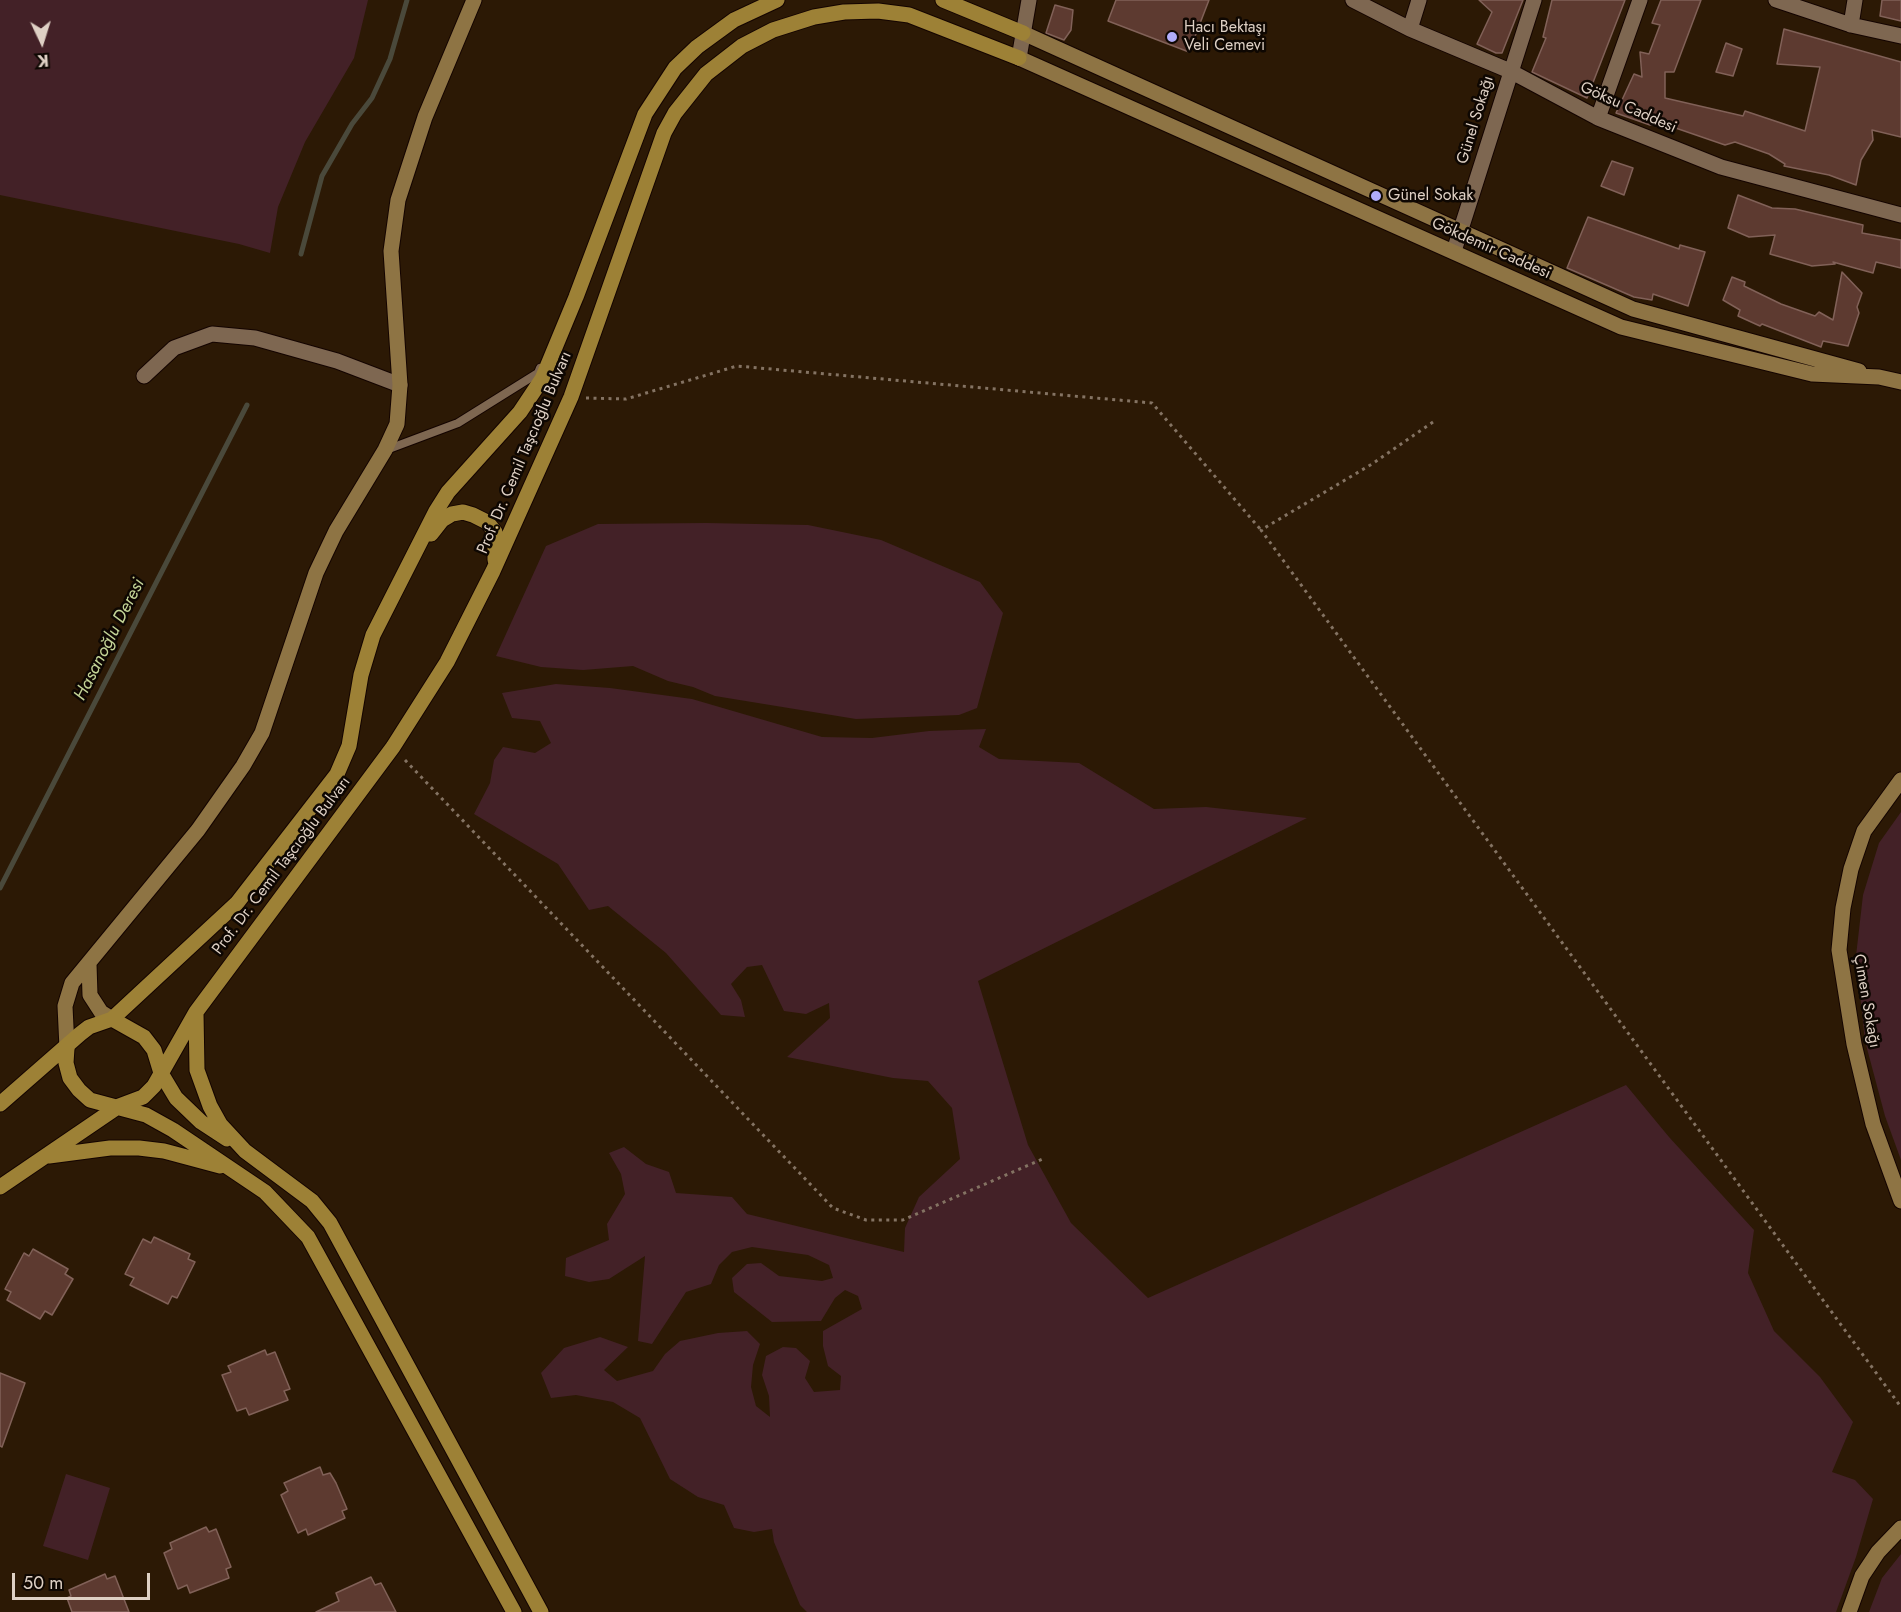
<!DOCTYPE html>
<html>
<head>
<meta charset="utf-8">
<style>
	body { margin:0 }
	#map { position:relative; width:1901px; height:1612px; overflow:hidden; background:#2c1905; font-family:Jost,sans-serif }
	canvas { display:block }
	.north { position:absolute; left:12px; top:12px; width:60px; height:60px; -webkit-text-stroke:4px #0e0702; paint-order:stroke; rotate:176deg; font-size:16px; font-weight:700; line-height:24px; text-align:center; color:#ded0c4 }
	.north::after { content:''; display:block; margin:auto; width:21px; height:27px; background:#ded0c4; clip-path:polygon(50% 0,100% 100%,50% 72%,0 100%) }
	.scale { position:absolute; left:12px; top:1573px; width:138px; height:27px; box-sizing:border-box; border:3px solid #ded0c4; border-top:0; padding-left:8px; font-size:18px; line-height:21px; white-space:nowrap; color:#ded0c4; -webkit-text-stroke:4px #0e0702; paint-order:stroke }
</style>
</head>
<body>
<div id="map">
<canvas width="1901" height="1612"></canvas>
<div class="north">K</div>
<div class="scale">50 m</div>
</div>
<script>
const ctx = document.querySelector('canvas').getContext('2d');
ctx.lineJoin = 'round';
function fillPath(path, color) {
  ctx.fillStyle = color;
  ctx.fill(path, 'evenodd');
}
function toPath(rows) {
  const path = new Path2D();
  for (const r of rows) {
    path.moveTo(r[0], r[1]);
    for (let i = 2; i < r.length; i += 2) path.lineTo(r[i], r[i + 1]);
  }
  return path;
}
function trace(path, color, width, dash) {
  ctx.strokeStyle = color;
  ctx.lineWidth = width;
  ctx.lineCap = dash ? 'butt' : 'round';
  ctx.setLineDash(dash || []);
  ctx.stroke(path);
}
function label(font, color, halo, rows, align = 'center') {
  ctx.font = font + ' Jost,sans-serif';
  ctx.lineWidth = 5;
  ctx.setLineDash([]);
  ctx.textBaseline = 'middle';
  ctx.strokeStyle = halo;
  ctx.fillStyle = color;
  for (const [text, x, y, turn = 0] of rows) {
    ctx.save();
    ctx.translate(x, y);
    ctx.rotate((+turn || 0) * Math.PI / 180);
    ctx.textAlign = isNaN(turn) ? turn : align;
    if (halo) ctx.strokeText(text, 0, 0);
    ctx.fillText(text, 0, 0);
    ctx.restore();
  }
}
fillPath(toPath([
	[0,0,368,0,354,58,305,142,278,207,270,253,239,244,0,195],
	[706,523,808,525,881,540,980,582,1003,613,977,708,959,715,856,719,715,696,693,687,668,681,633,666,583,670,541,667,496,656,546,546,598,524],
	[556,684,610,688,692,699,822,737,872,738,929,731,986,729,979,747,999,759,1079,763,1154,809,1206,807,1307,818,978,981,1028,1145,1071,1223,1148,1298,1626,1085,1669,1137,1754,1230,1748,1273,1774,1331,1820,1377,1853,1422,1832,1472,1855,1480,1873,1499,1856,1557,1836,1612,807,1612,800,1605,774,1542,772,1529,754,1532,734,1528,724,1505,698,1497,670,1479,640,1418,613,1402,576,1395,551,1398,541,1373,564,1348,600,1337,628,1347,604,1370,617,1381,653,1371,665,1354,680,1341,718,1333,747,1331,760,1344,753,1365,751,1387,756,1406,770,1417,769,1396,762,1375,766,1356,783,1347,796,1348,810,1361,805,1378,814,1392,840,1390,841,1376,828,1366,823,1346,823,1331,862,1309,858,1296,845,1290,835,1298,821,1321,772,1322,734,1292,732,1278,747,1264,761,1263,779,1276,822,1281,833,1278,829,1265,808,1255,752,1247,732,1252,719,1265,711,1284,686,1292,652,1344,638,1341,645,1256,609,1279,589,1282,565,1276,566,1258,609,1240,607,1224,625,1194,621,1174,609,1153,624,1147,646,1164,669,1172,676,1193,732,1197,747,1214,904,1252,905,1228,919,1197,960,1159,952,1108,928,1081,893,1078,787,1057,830,1018,829,1003,806,1014,784,1011,762,965,747,967,731,984,741,1000,745,1017,721,1015,666,953,608,906,589,910,558,864,474,814,490,783,494,760,503,747,535,753,551,743,540,721,512,718,502,693],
	[1901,812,1901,1160,1885,1116,1865,1041,1856,956,1863,895,1879,843],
	[66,1474,110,1488,88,1560,43,1546],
	[1901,1554,1901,1612,1869,1612,1882,1578]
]), '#432127');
trace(toPath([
	[301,254,322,176,352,124,372,98,390,59,407,0],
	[0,888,247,405]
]), '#4a493b', 5);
const building = toPath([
	[1116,0,1209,0,1189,52,1108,21,1116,0],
	[1479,0,1523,0,1502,53,1496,53,1477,44,1492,12,1479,0],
	[1552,0,1625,0,1587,98,1532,72,1546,38,1543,37,1552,0],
	[1661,0,1701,0,1674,72,1665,72,1665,98,1743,116,1745,111,1805,131,1820,67,1777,64,1784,29,1901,62,1901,137,1872,130,1873,140,1861,160,1856,185,1829,175,1784,166,1785,164,1769,154,1735,142,1725,145,1664,124,1650,125,1616,113,1634,74,1642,77,1640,52,1649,54,1660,25,1652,23,1661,0],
	[1882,0,1901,0,1901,21,1880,16,1882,0],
	[1055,5,1073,10,1071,30,1064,40,1046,33,1055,5],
	[1726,43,1742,49,1733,76,1716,72,1726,43],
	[1612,161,1633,168,1624,195,1601,186,1612,161],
	[1738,195,1772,208,1795,209,1863,225,1862,233,1901,240,1901,268,1876,262,1873,273,1833,262,1835,264,1812,266,1770,254,1775,235,1749,237,1728,228,1738,195],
	[1588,217,1679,249,1680,245,1705,252,1688,306,1653,294,1652,300,1634,297,1567,268,1588,217],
	[1842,272,1862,293,1857,307,1859,313,1848,346,1823,341,1821,347,1762,324,1760,326,1738,316,1740,310,1723,300,1732,277,1745,282,1744,286,1781,304,1815,316,1819,312,1833,320,1842,272],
	[154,1237,190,1254,188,1259,195,1262,177,1298,172,1296,168,1304,130,1285,134,1278,125,1274,143,1239,151,1243,154,1237],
	[33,1249,68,1269,65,1274,73,1279,52,1315,45,1311,40,1319,7,1300,11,1292,5,1289,24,1253,29,1256,33,1249],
	[265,1350,267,1355,275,1352,290,1389,284,1391,288,1400,249,1415,246,1408,237,1411,222,1375,231,1372,228,1366,265,1350],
	[0,1373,25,1383,2,1447,0,1446,0,1373],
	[320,1467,323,1475,330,1473,336,1483,347,1509,342,1511,345,1518,308,1535,306,1529,298,1533,281,1495,288,1491,284,1483,320,1467],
	[206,1527,209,1532,216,1529,231,1567,226,1569,229,1578,190,1593,187,1585,178,1589,164,1553,172,1549,170,1543,206,1527],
	[105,1574,107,1579,115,1576,129,1612,72,1612,67,1598,71,1596,69,1590,105,1574],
	[371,1577,375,1585,381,1583,396,1612,316,1612,339,1601,336,1593,371,1577]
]);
fillPath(building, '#5d3a30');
trace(building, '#816158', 1.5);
const lane = toPath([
	[386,450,458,423,538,373,540,368]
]);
const street = toPath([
	[1353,0,1410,29,1510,71,1598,118,1721,167,1901,215],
	[1776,0,1851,25,1901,36],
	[1851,25,1855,0],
	[1410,29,1419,0],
	[1019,58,1029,0],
	[1598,118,1640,0],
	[1454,251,1534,0],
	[144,376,174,348,212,334,255,338,337,361,400,385]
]);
const secondary = toPath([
	[1023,33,1633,309,1859,371],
	[1019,58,1621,327,1812,374,1879,377,1901,382],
	[1901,780,1864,831,1851,869,1843,908,1839,950,1854,1044,1873,1124,1901,1201],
	[89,964,90,995,101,1012,112,1019],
	[67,1048,65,1006,72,983,198,830,243,766,262,733,316,573,336,531,385,450,397,424,400,385,391,251,398,200,425,117,474,0],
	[1849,1612,1862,1576,1878,1552,1901,1528]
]);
const primary = toPath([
	[943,0,1023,33],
	[431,534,442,520,452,514,463,512,473,515,487,522,495,532,495,560],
	[196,1013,197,1070,210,1106,220,1124,245,1151,312,1201,330,1223,541,1612],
	[112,1019,237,903,337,774,349,746,361,675,373,635,436,511,448,492,520,412,542,379,576,297,645,114,675,68,697,47,734,20,777,0],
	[67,1048,66,1063,70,1078,79,1090,90,1100,146,1115,173,1130,265,1192,308,1237,514,1612],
	[0,1104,80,1034,89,1027,112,1019,144,1037,154,1050,161,1073,176,1098,201,1122,227,1139],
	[49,1156,110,1148,139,1148,164,1151,220,1166],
	[0,1187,119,1106,143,1097,154,1086,196,1012,393,747,447,662,493,571,571,397,664,133,675,113,706,74,742,46,773,30,814,17,844,12,878,11,909,15,1019,58]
]);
trace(lane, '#140400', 10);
trace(street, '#140400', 17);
trace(secondary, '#140400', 17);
trace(primary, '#140400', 17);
trace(toPath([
	[586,398,626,399,737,366,1152,403,1261,530],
	[1433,422,1372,464,1261,530,1901,1407],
	[405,760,833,1208,866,1220,903,1220,1045,1158]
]), '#847363', 3, [3, 4.5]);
trace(lane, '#7e6751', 8);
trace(street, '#7e6751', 15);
trace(secondary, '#8e7444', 15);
trace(primary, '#9d8136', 15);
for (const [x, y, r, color] of [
	[1172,37,6,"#b1adfa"],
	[1376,196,6,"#b1adfa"]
]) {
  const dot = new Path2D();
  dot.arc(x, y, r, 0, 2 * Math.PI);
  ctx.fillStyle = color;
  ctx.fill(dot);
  trace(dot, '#0e0702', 2);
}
label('16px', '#ded0c4', '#0e0702', [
	["Hacı Bektaşı",1184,28],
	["Veli Cemevi",1184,46],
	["Günel Sokak",1388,196]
], 'left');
label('16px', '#ded0c4', '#0e0702', [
	["Göksu Caddesi",1628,108,24],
	["Günel Sokağı",1476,120,-73],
	["Gökdemir Caddesi",1491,249,24],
	["Prof. Dr. Cemil Taşcıoğlu Bulvarı",525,453,-67],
	["Prof. Dr. Cemil Taşcıoğlu Bulvarı",282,866,-53],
	["Çimen Sokağı",1866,1001,80]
]);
label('italic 18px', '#c3d396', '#0e0702', [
	["Hasanoğlu Deresi",110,640,-63]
]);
</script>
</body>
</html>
